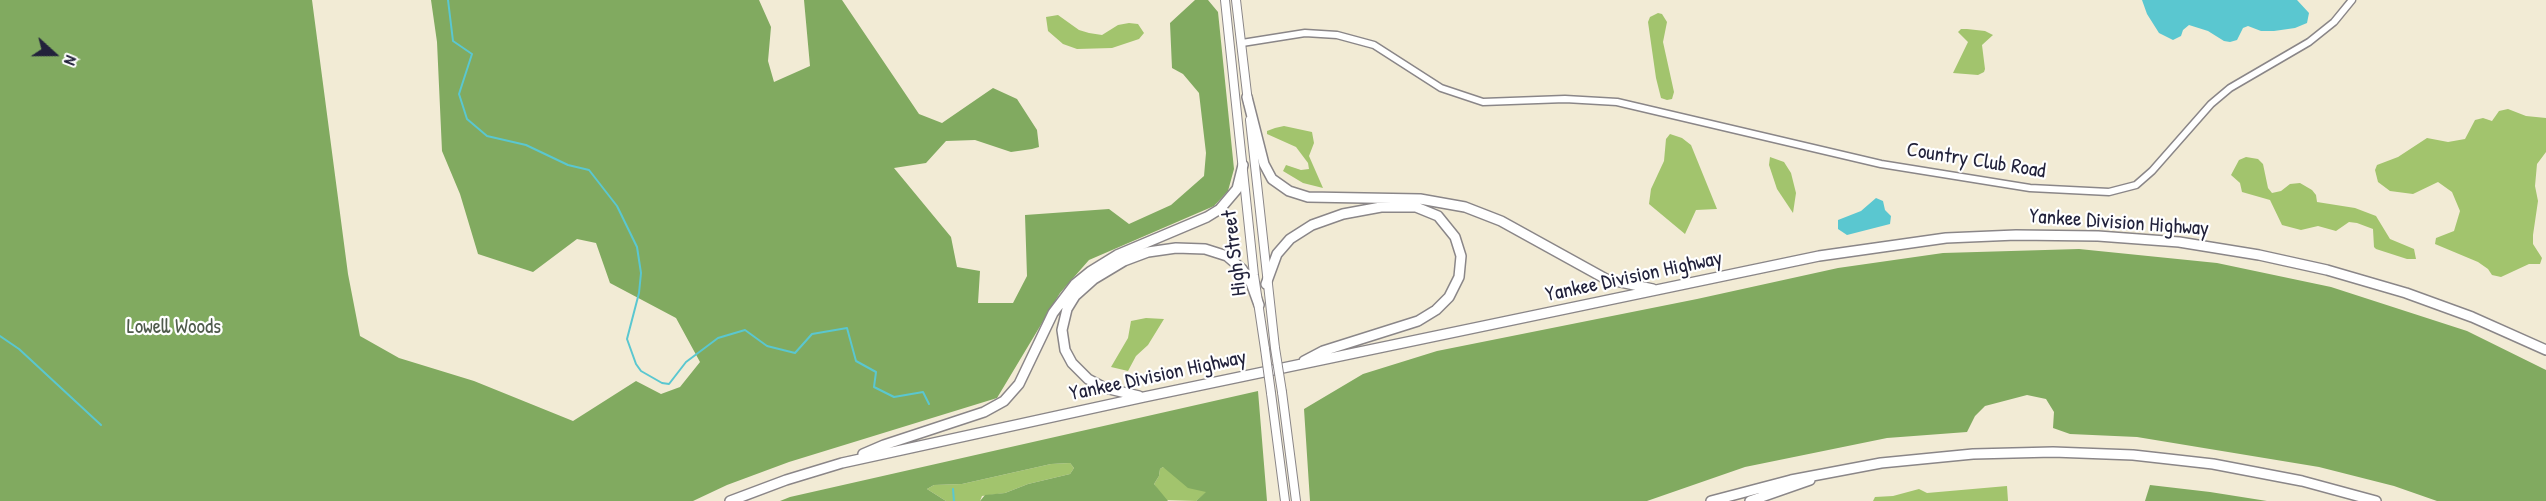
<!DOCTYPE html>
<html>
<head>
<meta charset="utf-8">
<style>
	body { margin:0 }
	#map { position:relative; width:2546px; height:501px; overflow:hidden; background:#f2ebd5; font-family:"Patrick Hand",sans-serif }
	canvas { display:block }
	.north { position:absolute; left:24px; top:24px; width:60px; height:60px; -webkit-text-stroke:4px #fff; paint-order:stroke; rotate:111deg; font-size:16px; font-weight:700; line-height:24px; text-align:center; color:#22223b }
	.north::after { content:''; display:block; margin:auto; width:21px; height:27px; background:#22223b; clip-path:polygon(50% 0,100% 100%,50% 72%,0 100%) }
</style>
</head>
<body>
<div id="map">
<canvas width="2546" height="501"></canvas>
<div class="north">N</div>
</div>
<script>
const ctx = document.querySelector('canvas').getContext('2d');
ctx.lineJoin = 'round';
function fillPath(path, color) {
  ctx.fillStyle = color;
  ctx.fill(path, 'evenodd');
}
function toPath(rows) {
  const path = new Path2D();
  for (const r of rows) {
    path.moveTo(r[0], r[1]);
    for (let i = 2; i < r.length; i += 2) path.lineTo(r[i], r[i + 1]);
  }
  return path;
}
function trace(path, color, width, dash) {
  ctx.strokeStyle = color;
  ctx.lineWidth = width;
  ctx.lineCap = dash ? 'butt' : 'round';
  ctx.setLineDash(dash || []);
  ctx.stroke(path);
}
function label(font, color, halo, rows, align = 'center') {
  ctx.font = font + ' "Patrick Hand",sans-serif';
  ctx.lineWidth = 4.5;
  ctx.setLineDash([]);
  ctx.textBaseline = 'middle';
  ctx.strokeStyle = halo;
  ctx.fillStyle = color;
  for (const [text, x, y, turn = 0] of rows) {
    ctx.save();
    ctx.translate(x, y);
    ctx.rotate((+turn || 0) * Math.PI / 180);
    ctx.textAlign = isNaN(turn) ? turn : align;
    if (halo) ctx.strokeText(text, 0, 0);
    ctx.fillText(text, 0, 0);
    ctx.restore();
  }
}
fillPath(toPath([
	[1658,13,1662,14,1667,22,1663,42,1674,92,1672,99,1667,100,1661,98,1656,78,1648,22,1650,17],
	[1058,15,1079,30,1089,33,1102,35,1118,25,1129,23,1138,24,1144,33,1139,39,1112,48,1077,49,1063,44,1048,31,1046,17],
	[1967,29,1985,31,1993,35,1982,45,1985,69,1984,72,1978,75,1953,73,1968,42,1958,32,1961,29],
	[2508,109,2526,116,2546,118,2546,152,2537,164,2535,186,2538,201,2533,235,2533,244,2542,258,2540,264,2529,264,2501,277,2492,275,2488,269,2478,262,2435,244,2436,238,2454,231,2460,211,2452,192,2438,182,2413,194,2390,191,2378,182,2375,170,2377,165,2398,157,2427,138,2448,142,2465,139,2475,120,2483,118,2492,121,2499,111],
	[1284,126,1312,132,1314,143,1309,156,1323,188,1303,183,1283,171,1286,165,1301,170,1309,169,1308,163,1296,147,1267,134,1267,131,1275,128],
	[1670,134,1682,138,1691,145,1717,209,1696,210,1685,234,1649,204,1651,189,1664,161,1666,139],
	[1770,157,1784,162,1791,173,1796,193,1793,213,1777,189,1769,165],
	[2246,157,2258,159,2263,164,2268,188,2272,193,2281,191,2290,184,2300,183,2312,190,2316,195,2317,202,2355,208,2376,216,2390,239,2414,249,2416,259,2407,259,2376,249,2374,247,2373,229,2357,223,2349,222,2336,231,2318,226,2301,230,2282,225,2270,200,2242,192,2240,183,2231,175,2239,160],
	[1146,318,1164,319,1148,345,1136,356,1128,371,1111,367,1128,338,1131,321],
	[1070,463,1074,468,1070,474,1028,484,1005,493,982,496,980,501,946,501,927,489,934,485,962,484,1051,464],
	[1163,467,1167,468,1207,492,1196,501,1164,500,1154,484,1159,476,1160,469],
	[2007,486,2008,501,1873,501,1875,497,1893,496,1919,489,1927,493]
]), '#a2c46d');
fillPath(toPath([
	[0,0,312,0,348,274,360,336,399,358,474,381,573,421,636,381,661,394,680,387,700,362,676,318,610,283,596,243,577,239,533,272,478,254,460,194,442,151,437,42,431,0,759,0,771,27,768,61,774,82,810,66,804,0,842,0,919,114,942,123,993,88,1017,99,1037,130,1039,147,1032,149,1011,152,975,140,946,141,926,163,894,168,951,237,957,267,980,271,978,303,1013,303,1027,276,1025,215,1109,209,1129,224,1171,205,1204,176,1206,153,1199,93,1183,74,1172,68,1170,23,1195,0,1208,0,1218,12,1234,169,1228,191,1214,206,1089,260,1060,293,997,398,789,462,727,485,693,501,0,501],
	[2079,249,2217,263,2331,287,2467,331,2546,370,2546,501,2437,501,2394,486,2319,467,2137,437,2070,434,2053,428,2054,412,2046,399,2027,395,1985,406,1975,416,1967,432,1887,438,1745,467,1647,501,1310,501,1304,409,1363,374,1437,351,1697,299,1838,268,1943,253],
	[1258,391,1267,501,1196,501,1206,492,1188,488,1163,467,1160,469,1159,476,1154,484,1168,501,980,501,985,495,1005,493,1028,484,1070,474,1074,468,1070,463,1051,464,962,484,934,485,927,489,946,501,780,501,790,497],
	[2150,485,2210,492,2267,501,2145,501]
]), '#81aa60');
fillPath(toPath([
	[2142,0,2297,0,2309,13,2307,23,2295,28,2274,31,2261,31,2248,26,2243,28,2237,40,2230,42,2224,41,2208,31,2189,25,2183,30,2181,36,2173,40,2159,33,2147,14],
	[1876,198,1883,201,1885,210,1891,216,1890,224,1847,235,1838,229,1838,220,1861,211]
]), '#5ac7d0');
trace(toPath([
	[448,0,453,41,472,54,459,94,467,119,487,136,526,145,568,165,589,170,617,206,637,247,641,273,639,293,627,339,636,364,641,371,662,383,669,384,686,362,718,338,745,330,767,346,795,353,812,334,847,328,856,361,876,372,874,387,894,397,923,392,929,404],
	[0,336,19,349,101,425],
	[953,489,954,501]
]), '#5ac7d0', 2);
const tertiary = toPath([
	[1242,43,1305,33,1337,35,1374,45,1441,88,1483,102,1565,99,1617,102,1881,164,2030,188,2109,192,2136,185,2152,171,2211,104,2230,88,2309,42,2334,22,2352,0]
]);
const primary = toPath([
	[1225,0,1254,275,1265,349],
	[1236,0,1248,102],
	[1250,120,1275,348],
	[1282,392,1296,501],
	[1271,393,1285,501]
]);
const motorway = toPath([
	[1247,97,1264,164,1272,179,1289,191,1308,197,1420,199,1465,207,1501,221,1606,279,1653,289],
	[1266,284,1277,254,1290,239,1312,225,1343,214,1381,207,1416,207,1438,216,1455,237,1461,256,1459,277,1449,297,1436,310,1418,321,1323,351,1304,361],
	[1139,396,1105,388,1088,379,1072,363,1065,350,1062,330,1067,309,1075,296,1094,279,1124,261,1148,252,1176,248,1205,249,1227,256,1242,269,1251,283,1259,305],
	[863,454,884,445,984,412,1004,401,1019,384,1053,313,1075,284,1091,271,1117,255,1207,217,1220,209,1237,189,1243,165],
	[730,501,786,480,842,463,1144,397,1819,256,1946,238,2016,235,2098,236,2179,242,2259,255,2327,270,2406,293,2472,317,2546,350],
	[1711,501,1791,480,1881,463,1973,454,2053,452,2133,455,2213,464,2302,481,2376,501],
	[1750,501,1810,480]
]);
trace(tertiary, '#8a8688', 9);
trace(primary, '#8a8688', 10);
trace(motorway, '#8a8688', 12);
trace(tertiary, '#fff', 6);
trace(primary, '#fff', 8);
trace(motorway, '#fff', 9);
const primaryBridge = toPath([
	[1275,348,1282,392],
	[1265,349,1271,393]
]);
trace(primaryBridge, '#8a8688', 10, []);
trace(primaryBridge, '#fff', 8);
label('21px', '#22223b', '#fff', [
	["Country Club Road",1976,161,9],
	["Yankee Division Highway",2119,223,4],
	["High Street",1235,253,-97],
	["Yankee Division Highway",1634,277,-12],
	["Yankee Division Highway",1158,376,-12]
]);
label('21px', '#4f5b4c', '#fff', [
	["Lowell Woods",174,327]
]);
</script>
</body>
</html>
